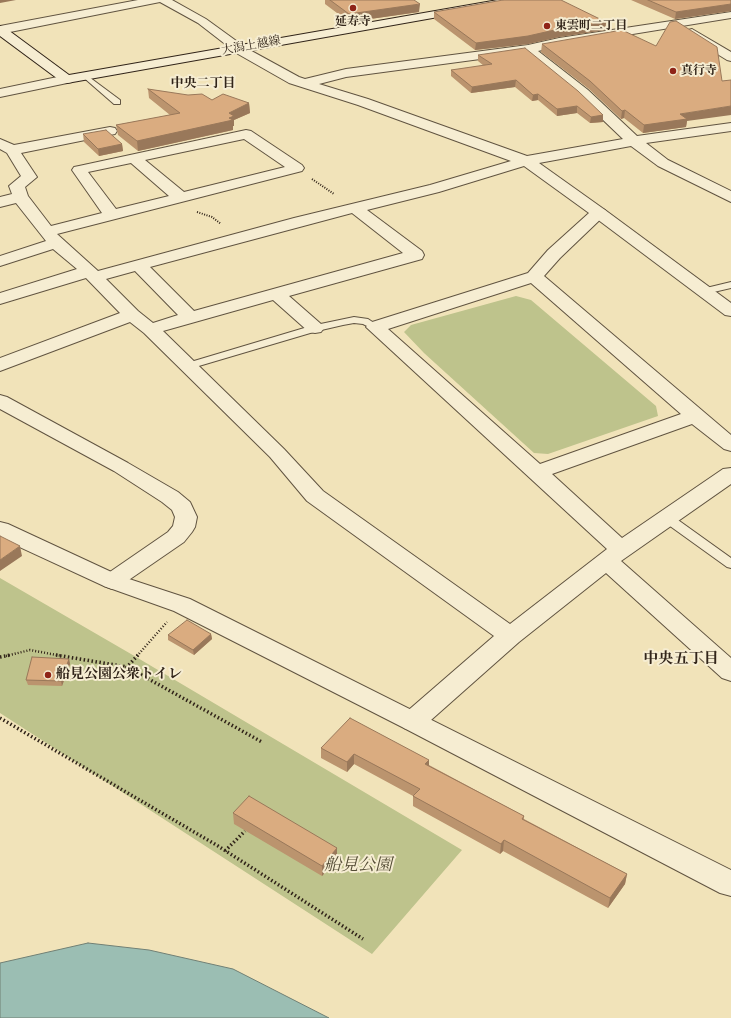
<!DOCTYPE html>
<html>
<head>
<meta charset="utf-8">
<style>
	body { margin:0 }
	canvas { display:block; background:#f1e3b9 }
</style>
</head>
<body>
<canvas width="731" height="1018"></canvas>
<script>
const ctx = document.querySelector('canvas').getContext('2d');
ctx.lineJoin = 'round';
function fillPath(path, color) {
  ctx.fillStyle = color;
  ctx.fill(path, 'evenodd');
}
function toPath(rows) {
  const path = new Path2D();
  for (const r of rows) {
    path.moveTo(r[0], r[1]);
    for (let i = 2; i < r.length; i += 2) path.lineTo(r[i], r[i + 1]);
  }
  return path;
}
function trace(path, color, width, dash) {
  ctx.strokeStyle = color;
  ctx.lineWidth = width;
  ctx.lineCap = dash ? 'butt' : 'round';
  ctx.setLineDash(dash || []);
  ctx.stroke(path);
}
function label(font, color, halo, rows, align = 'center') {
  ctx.font = font + ' Alegreya,"Noto Serif JP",serif';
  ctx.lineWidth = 4;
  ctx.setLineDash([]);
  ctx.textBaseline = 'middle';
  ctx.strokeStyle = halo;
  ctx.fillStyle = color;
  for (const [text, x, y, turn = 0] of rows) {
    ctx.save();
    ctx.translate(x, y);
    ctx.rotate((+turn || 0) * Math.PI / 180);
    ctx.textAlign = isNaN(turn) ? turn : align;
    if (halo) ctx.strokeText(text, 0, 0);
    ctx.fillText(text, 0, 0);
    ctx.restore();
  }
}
fillPath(toPath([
	[516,296,531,300,656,406,658,416,548,454,534,453,424,353,404,332,411,325],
	[0,578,131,654,462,850,372,954,0,713]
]), '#bec38c');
const water = toPath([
	[88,943,149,950,233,969,329,1018,0,1018,0,963,88,943]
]);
fillPath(water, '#9bbeb3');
trace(water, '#718075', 1);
const service = toPath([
	[85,74,120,100,120,104,114,104,83,77,81,76,85,74],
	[731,282,731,288,705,294,700,291,702,289,731,282],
	[354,317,368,319,380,327,375,330,363,324,354,323,343,325,317,331,192,368,184,368,183,366,184,364,311,326,354,317],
	[667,514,671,515,731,558,731,568,727,567,663,521,661,518,663,515,667,514]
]);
const minor = toPath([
	[138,0,172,0,206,19,246,48,299,77,305,79,346,69,528,45,559,38,731,12,731,18,559,46,538,51,588,90,637,136,731,123,731,131,646,143,668,160,731,191,731,202,658,166,631,146,539,163,605,210,607,213,560,258,544,276,731,435,731,451,724,449,692,424,552,474,622,538,723,469,731,468,731,484,621,561,731,658,731,681,722,678,606,573,519,642,422,728,413,731,404,728,400,721,404,714,494,636,307,501,270,457,144,333,130,322,0,371,0,358,120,313,86,278,0,304,0,293,77,269,53,249,0,266,0,256,46,241,16,203,0,207,0,197,12,194,9,186,21,176,7,153,0,149,0,139,14,145,110,127,115,128,117,131,115,134,110,135,21,153,37,177,25,187,28,196,51,226,102,213,72,170,74,167,79,166,246,130,251,131,302,165,304,168,302,171,57,234,98,271,294,218,430,185,511,161,358,105,289,83,238,54,198,23,160,2,0,34,0,26,138,0],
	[525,53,578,96,623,139,527,156,368,99,319,84,346,77,525,53],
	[244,139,285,167,184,192,145,160,244,139],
	[131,163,169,196,116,209,88,172,131,163],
	[524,166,589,213,548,250,528,273,369,323,366,327,607,549,510,624,323,491,284,449,163,331,273,300,309,332,315,333,321,332,324,328,321,324,289,296,422,259,424,255,422,251,367,210,439,192,524,166],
	[352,213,403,253,194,311,150,267,352,213],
	[135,271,178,315,153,323,138,311,106,279,135,271],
	[531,283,681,414,540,464,388,329,531,283],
	[692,29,731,52,731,61,727,60,688,36,686,33,688,30,692,29],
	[67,75,72,76,73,79,72,82,0,97,0,89,67,75],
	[0,395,7,397,128,463,178,492,190,502,197,517,195,527,192,532,184,542,120,586,112,589,104,586,100,581,104,576,168,532,173,526,175,517,172,510,162,502,114,471,0,409,0,395]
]);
const tertiary = toPath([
	[599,208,605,210,731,303,731,316,725,315,593,216,591,213,593,210,599,208],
	[0,522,8,524,120,576,190,599,731,870,731,896,720,893,404,728,174,611,104,586,0,538,0,522]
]);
const secondary = toPath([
	[498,0,523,0,521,2,517,3,67,83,62,82,0,36,0,26,4,27,69,75,498,0]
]);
trace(service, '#615441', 2);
trace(minor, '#615441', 2);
trace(tertiary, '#615441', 2);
trace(secondary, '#312419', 2);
trace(toPath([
	[312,179,334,194],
	[197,212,212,217,221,224]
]), '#312419', 2, [1, 1.5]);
trace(toPath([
	[6,656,30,650,62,656],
	[137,656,167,622]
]), '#312419', 2.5, [1, 2]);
trace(toPath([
	[56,655,127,667],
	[138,655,127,667,262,742],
	[0,657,10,655],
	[0,718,218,846,363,939],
	[225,851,245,831]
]), '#312419', 3.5, [1.5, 2.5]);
fillPath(service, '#f6edd2');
fillPath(minor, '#f6edd2');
fillPath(tertiary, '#f6edd2');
fillPath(secondary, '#f6edd2');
fillPath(toPath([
	[325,0,414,0,419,12,349,22,325,4],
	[631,0,731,0,731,11,675,19],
	[434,12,606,22,605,30,559,37,528,44,475,50,434,19],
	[542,44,687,121,686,127,643,133,624,118,621,119,589,89,541,52],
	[478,55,603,115,603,122,590,123,577,113,557,116,538,100,532,101,515,87,471,93,451,76,451,70,484,66,478,61],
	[148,89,212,100,249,103,250,113,234,120,234,126,233,126,233,130,138,151,118,135,116,125,170,115,149,98],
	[83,134,122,144,123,151,99,156,84,142],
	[211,634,212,639,194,655,168,640,168,635],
	[69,659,70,664,62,686,28,685,26,680],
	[321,748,429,765,524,816,524,819,627,874,625,884,608,908,503,851,500,854,413,806,413,796,354,764,347,772,321,758],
	[233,813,337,848,337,859,322,876,234,824]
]), '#bb946e');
fillPath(toPath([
	[0,0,16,0,0,3],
	[420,4,419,12,349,22,349,14],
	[731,4,731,11,675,19,676,12],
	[606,22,605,30,559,37,528,44,475,50,476,43],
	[516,80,515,87,471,93,472,87],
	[538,94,538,100,532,101,533,95],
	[249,103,250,113,234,120,234,126,233,126,233,130,138,151,137,141,229,113],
	[577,106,577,113,557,116,557,109],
	[731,106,731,115,687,121,686,127,643,133,644,125,680,114],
	[625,110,624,118,621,119,622,111],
	[603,115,603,122,590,123,591,117],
	[122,144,123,151,99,156,98,149],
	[20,546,22,556,0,571,0,560],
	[211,634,212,639,194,655,193,650],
	[69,659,70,664,62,686,61,681],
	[354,754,354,764,347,772,347,762],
	[429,760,429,770,425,764],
	[504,840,503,851,500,854,501,844],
	[337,848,337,859,322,876,322,866],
	[627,874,625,884,608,908,610,898]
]), '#99785a');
const building = toPath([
	[330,0,414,0,420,4,349,14,330,0],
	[503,0,561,0,606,22,559,29,528,36,476,43,434,12,503,0],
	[648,0,731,0,731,4,676,12,648,0],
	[676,21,717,47,722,81,731,80,731,106,680,114,687,119,644,125,625,110,622,111,590,81,542,44,622,30,656,46,670,22,676,21],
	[525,48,578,91,603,115,591,117,577,106,557,109,538,94,533,95,516,80,472,87,451,70,492,64,478,55,525,48],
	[148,89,188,95,202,94,212,100,223,94,249,103,229,113,234,116,229,118,233,120,137,141,116,125,180,113,148,89],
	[106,130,122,144,98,149,83,134,106,130],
	[0,536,20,546,0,560,0,536],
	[187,620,211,634,193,650,168,635,187,620],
	[32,657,69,659,61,681,26,680,32,657],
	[350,718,429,760,425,764,524,816,522,819,627,874,610,898,504,840,501,844,413,796,420,789,354,754,347,762,321,748,350,718],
	[249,796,337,848,322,866,233,813,249,796]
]);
fillPath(building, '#daac80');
trace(building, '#99785a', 1);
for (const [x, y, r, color] of [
	[353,8,4,"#8f2418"],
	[547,26,4,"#8f2418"],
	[673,71,4,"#8f2418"],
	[48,675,4,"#8f2418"]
]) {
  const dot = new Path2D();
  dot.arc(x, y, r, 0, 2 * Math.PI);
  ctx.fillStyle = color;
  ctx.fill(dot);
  trace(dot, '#f6edd2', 1.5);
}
label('bold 12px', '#312419', '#f6edd2', [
	["延寿寺",353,22,"center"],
	["東雲町二丁目",555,26],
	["真行寺",681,71]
], 'left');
label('12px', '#312419', '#f6edd2', [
	["大潟上越線",251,46,-10]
]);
label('bold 13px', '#312419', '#f6edd2', [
	["中央二丁目",203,84]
]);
label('bold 14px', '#312419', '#f6edd2', [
	["船見公園公衆トイレ",56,675]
], 'left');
label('bold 15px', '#312419', '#f6edd2', [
	["中央五丁目",681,659]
]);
label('italic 17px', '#544c36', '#f6edd2', [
	["船見公園",358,866]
]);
</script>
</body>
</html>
